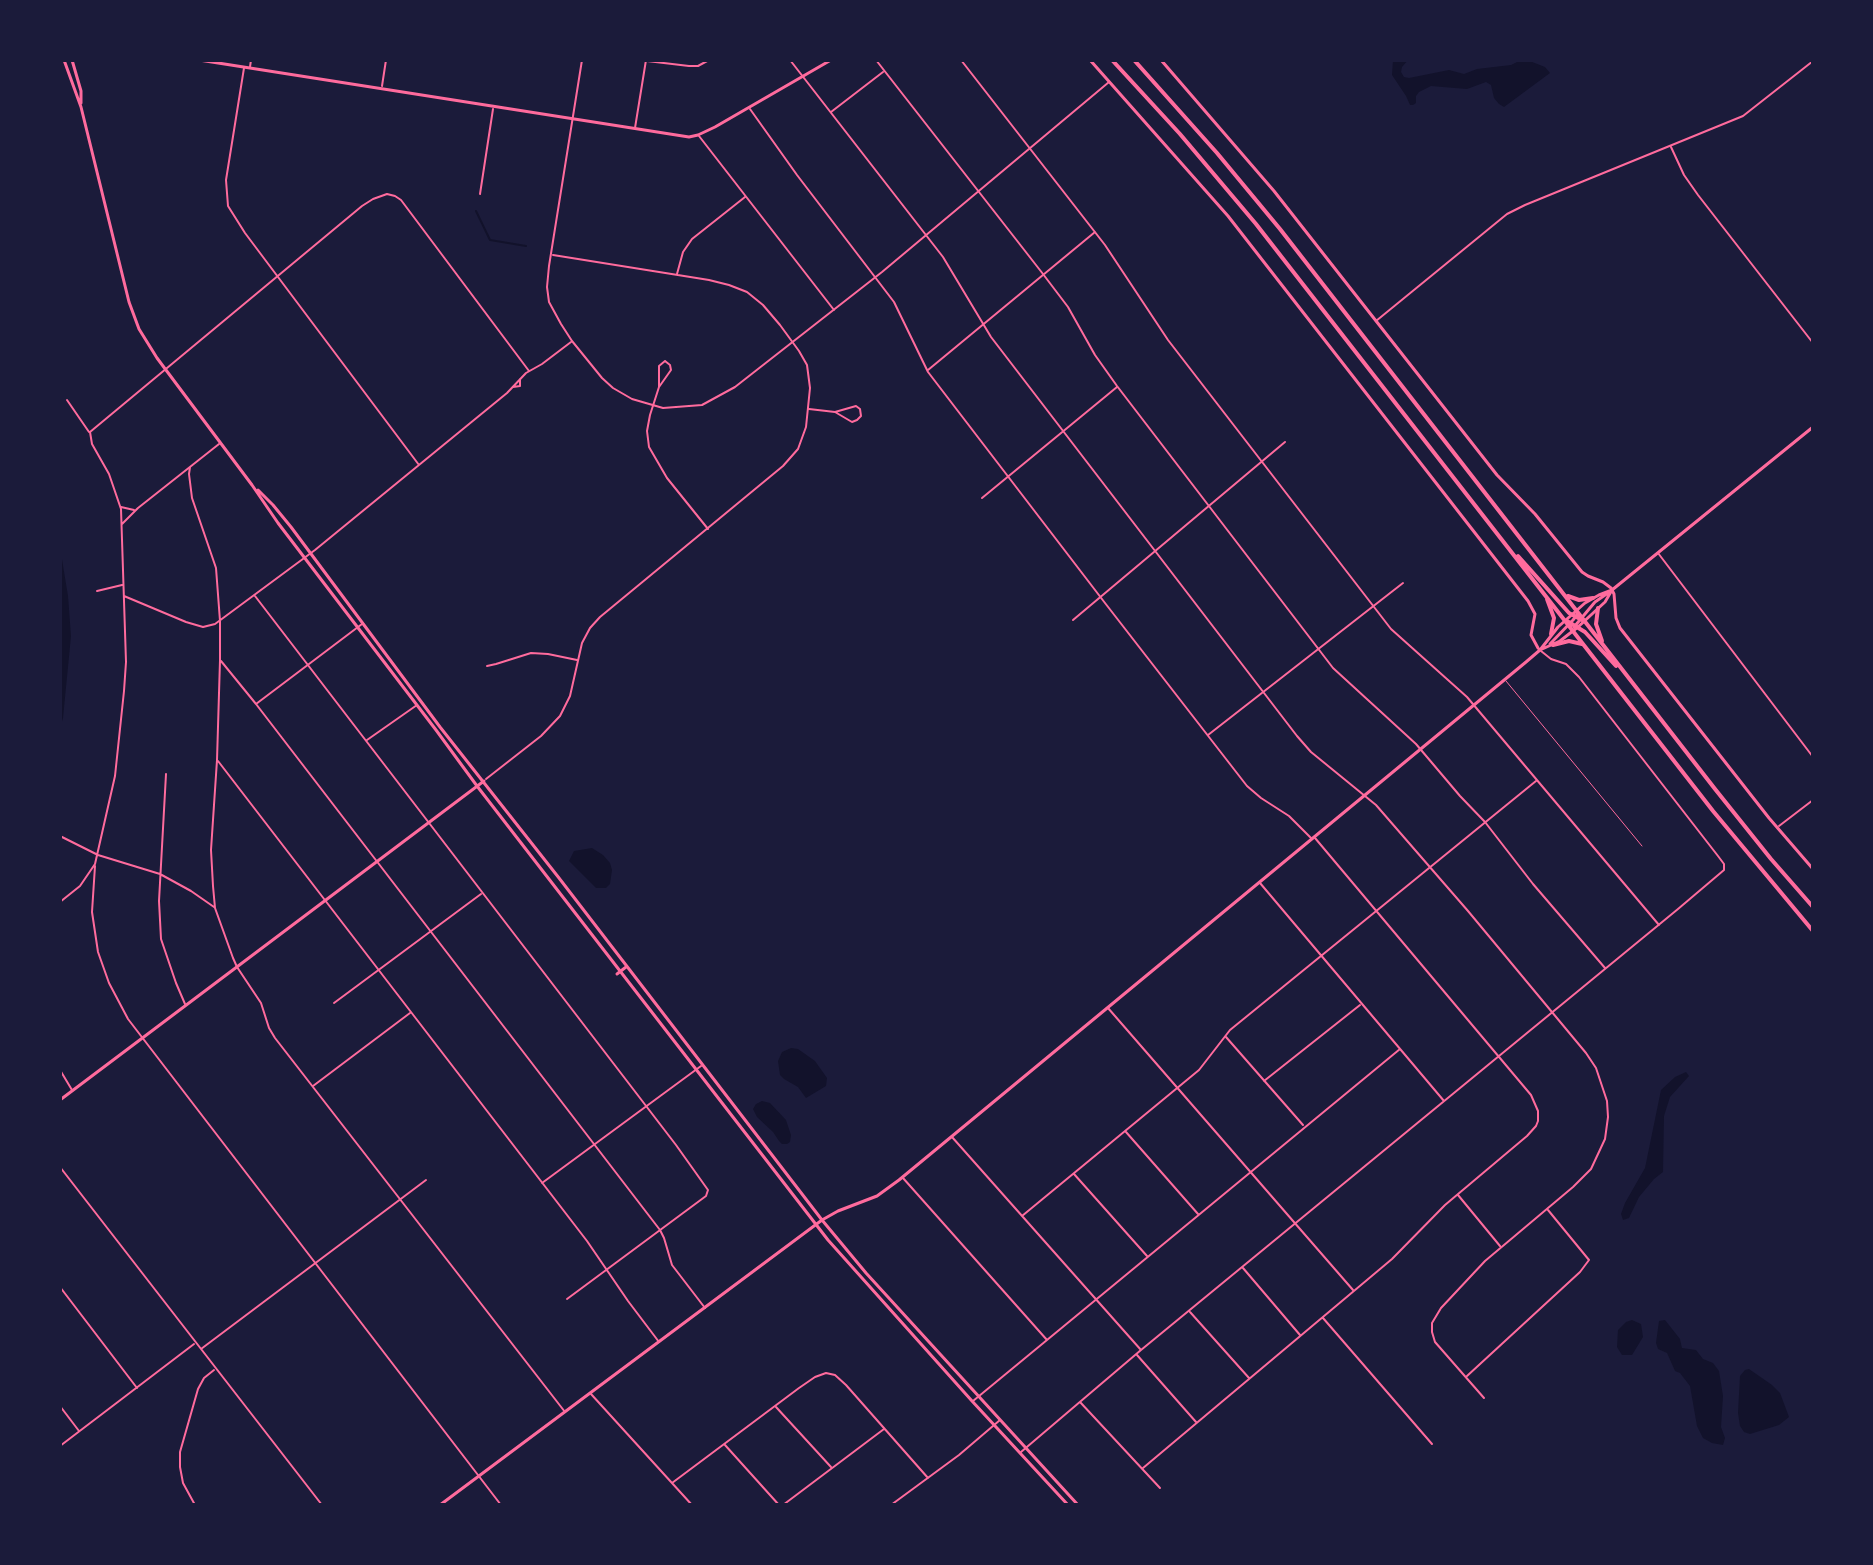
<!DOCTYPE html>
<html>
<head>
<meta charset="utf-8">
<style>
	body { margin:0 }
	#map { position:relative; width:1873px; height:1565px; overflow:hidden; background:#1b1b3a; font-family:Cabin,sans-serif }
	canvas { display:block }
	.frame { position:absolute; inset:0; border:62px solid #1b1b3a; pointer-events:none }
</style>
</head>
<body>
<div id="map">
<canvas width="1873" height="1565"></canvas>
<div class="frame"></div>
</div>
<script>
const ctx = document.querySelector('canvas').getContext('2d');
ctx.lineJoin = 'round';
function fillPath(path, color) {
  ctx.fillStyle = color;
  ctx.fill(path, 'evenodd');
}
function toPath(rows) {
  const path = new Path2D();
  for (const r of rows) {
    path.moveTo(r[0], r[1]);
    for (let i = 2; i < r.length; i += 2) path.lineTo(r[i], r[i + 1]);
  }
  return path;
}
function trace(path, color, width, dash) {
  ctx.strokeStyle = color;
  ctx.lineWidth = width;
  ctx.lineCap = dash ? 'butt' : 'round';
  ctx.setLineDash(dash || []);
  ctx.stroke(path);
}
fillPath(toPath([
	[1393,60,1408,60,1402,67,1401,72,1404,77,1409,78,1449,70,1464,74,1477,69,1511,65,1521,60,1527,60,1545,67,1550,73,1504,107,1499,104,1494,98,1491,85,1486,82,1467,89,1431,86,1419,92,1416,96,1416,103,1413,105,1410,105,1406,96,1392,75],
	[60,547,68,596,71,636,63,718,60,728],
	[592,848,603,855,610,863,612,870,610,884,606,888,596,888,569,861,574,851],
	[791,1048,798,1049,815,1061,827,1078,826,1086,806,1098,798,1087,784,1079,780,1075,778,1061,782,1052],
	[1686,1072,1689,1076,1670,1097,1664,1116,1663,1172,1654,1179,1639,1197,1629,1218,1623,1220,1621,1214,1625,1203,1645,1168,1661,1090,1675,1077],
	[762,1101,770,1103,786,1120,791,1135,790,1142,787,1144,782,1144,779,1141,773,1132,757,1117,753,1109,756,1104],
	[1632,1320,1641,1324,1643,1337,1632,1355,1622,1355,1617,1347,1618,1330,1626,1322],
	[1665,1320,1680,1339,1682,1348,1696,1350,1703,1359,1713,1363,1719,1371,1723,1396,1721,1427,1725,1438,1723,1445,1712,1443,1703,1438,1697,1426,1690,1386,1680,1373,1675,1371,1667,1353,1658,1349,1656,1343,1659,1321],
	[1749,1369,1772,1385,1780,1393,1789,1417,1779,1425,1750,1434,1744,1432,1740,1426,1738,1413,1740,1376,1745,1370]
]), '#12122b');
trace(toPath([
	[476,211,490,240,526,246]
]), '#12122b', 2);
trace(toPath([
	[1506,681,1642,846]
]), '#ff6b9d', 1);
trace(toPath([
	[582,60,549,266,547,287,549,302,561,324,572,341,602,378,613,388,632,399,663,408,702,405,735,387,882,272,1109,82],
	[790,60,943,257,991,337,1297,736,1311,752,1376,805,1468,911,1586,1053,1596,1068,1607,1101,1608,1117,1605,1139,1591,1169,1573,1187,1485,1261,1441,1308,1432,1323,1432,1332,1435,1342,1484,1398],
	[876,60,1043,274,1068,307,1095,355,1117,386,1333,668,1416,744,1460,796,1485,822,1533,884,1605,968],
	[961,60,1105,245,1168,340,1391,629,1467,697,1659,925],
	[647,61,689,66,698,66,709,60],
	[250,67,251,60],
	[244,68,226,180,228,206,245,233,419,465],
	[382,86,386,60],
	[750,109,797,175,894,302,928,372,1105,603,1247,786,1261,798,1289,816,1311,838],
	[831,112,883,72],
	[635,128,646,60],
	[699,136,834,310],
	[1671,147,1684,175,1698,195,1813,343],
	[480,194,493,109],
	[677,274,683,252,692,239,745,197],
	[1376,321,1507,214,1525,205,1743,116,1813,61],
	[665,361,670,365,671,370,659,387,659,366,665,361],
	[928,370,1095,232],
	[513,387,520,386,520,379],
	[659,387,650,415,647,431,649,447,667,478,708,529],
	[67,400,89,432],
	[809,409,835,412,856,406,860,409,861,416,857,420,852,422,835,412],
	[190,467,189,474,192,498,216,568,220,621,220,660,217,760,211,850,213,886,215,908,233,958,237,967,261,1003,269,1028,275,1038,565,1412],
	[982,498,1117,387],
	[121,507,134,510],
	[122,524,138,508,219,444],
	[1658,553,1813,757],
	[97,591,122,585],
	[124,596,186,622,203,627,215,624,315,550,507,393,526,373,542,364,571,342],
	[255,596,676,1145,708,1190,706,1196,567,1299],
	[1073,620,1285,442],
	[221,661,256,704,660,1230,664,1238,672,1265,705,1308],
	[487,666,496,664,531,653,548,654,577,660],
	[256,704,362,624],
	[1208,735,1403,583],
	[367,740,417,705],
	[218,761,587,1241,628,1301,659,1342],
	[166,774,159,901,161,939,176,983,185,1004],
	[486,779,541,736,560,716,570,696,582,643,590,628,600,617,783,466,798,449,806,427,810,388,807,365,799,351,780,325,763,305,747,292,729,285,709,280,553,255],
	[1779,826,1813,800],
	[60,836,98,855,160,874,191,891,214,907],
	[95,866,92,912,98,952,109,983,128,1019,501,1505],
	[1260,883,1444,1101],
	[60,902,80,886,95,864,115,776,124,691,126,662,121,509,109,474,92,444,90,432,362,206,373,199,387,194,395,196,401,200,529,371],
	[334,1003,481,894],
	[1108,1008,1353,1290],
	[1226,1037,1303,1125],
	[60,1070,72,1090],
	[1264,1081,1360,1005],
	[313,1086,410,1013],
	[1126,1132,1198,1214],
	[952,1137,1141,1350],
	[60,1167,322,1505],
	[1074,1174,1147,1256],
	[903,1178,1047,1340],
	[542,1183,701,1066],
	[1458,1195,1500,1246],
	[1022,1216,1199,1070,1230,1030,1536,781],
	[1243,1268,1300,1335],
	[60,1287,137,1388],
	[1190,1312,1249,1378],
	[1323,1318,1432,1444],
	[201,1349,426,1180],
	[1137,1355,1196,1422],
	[1467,1376,1580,1272,1589,1260,1548,1210],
	[591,1394,692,1505],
	[973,1401,1400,1049],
	[1080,1402,1160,1488],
	[60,1406,79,1431],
	[776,1407,831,1467],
	[725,1445,779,1505],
	[60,1446,194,1344],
	[1021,1452,1141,1350,1678,909,1724,870,1724,864,1718,856,1579,677,1566,664,1551,659,1541,651],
	[1143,1468,1392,1259,1445,1205,1527,1136,1536,1126,1538,1121,1538,1111,1531,1095,1315,838],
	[672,1483,799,1388,815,1377,826,1373,835,1375,846,1385,928,1478],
	[195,1505,183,1483,180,1467,180,1452,198,1389,204,1378,214,1370],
	[783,1505,884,1429],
	[891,1505,959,1455,1000,1420]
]), '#ff6b9d', 2);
trace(toPath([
	[64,60,81,107,129,302,139,329,157,358,252,485,278,523,436,730,477,786,828,1240,972,1401,1068,1505],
	[72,60,81,91,81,103],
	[199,60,689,137,698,135,715,127,831,60],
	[1090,60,1228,216,1528,601,1535,614,1531,635,1538,648],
	[1161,60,1274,191,1497,475,1535,514,1582,572,1588,576,1603,582,1611,588,1614,594,1616,618,1620,628,1769,818,1813,869],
	[258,490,273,505,291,527,440,727,559,878,822,1220,866,1273,1078,1505],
	[1574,627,1595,602,1608,593],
	[1550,644,1573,620,1577,615,1577,610],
	[1540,650,1560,641,1578,627,1605,602,1612,590],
	[617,974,626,967],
	[60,1100,484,781],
	[440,1505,822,1220,838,1211,877,1196,899,1180,1526,662,1540,650,1558,627,1585,603,1599,595,1612,590,1813,427]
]), '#ff6b9d', 3);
trace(toPath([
	[1112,60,1180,134,1256,224,1713,811,1813,931],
	[1134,60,1217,153,1280,229,1715,789,1771,859,1813,907],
	[1518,556,1569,613,1582,620],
	[1568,596,1579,600,1593,598],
	[1547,599,1554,618,1551,634],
	[1598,608,1596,624,1602,641],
	[1567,621,1585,632,1616,666],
	[1553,645,1569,641,1582,644]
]), '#ff6b9d', 4);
</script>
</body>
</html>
